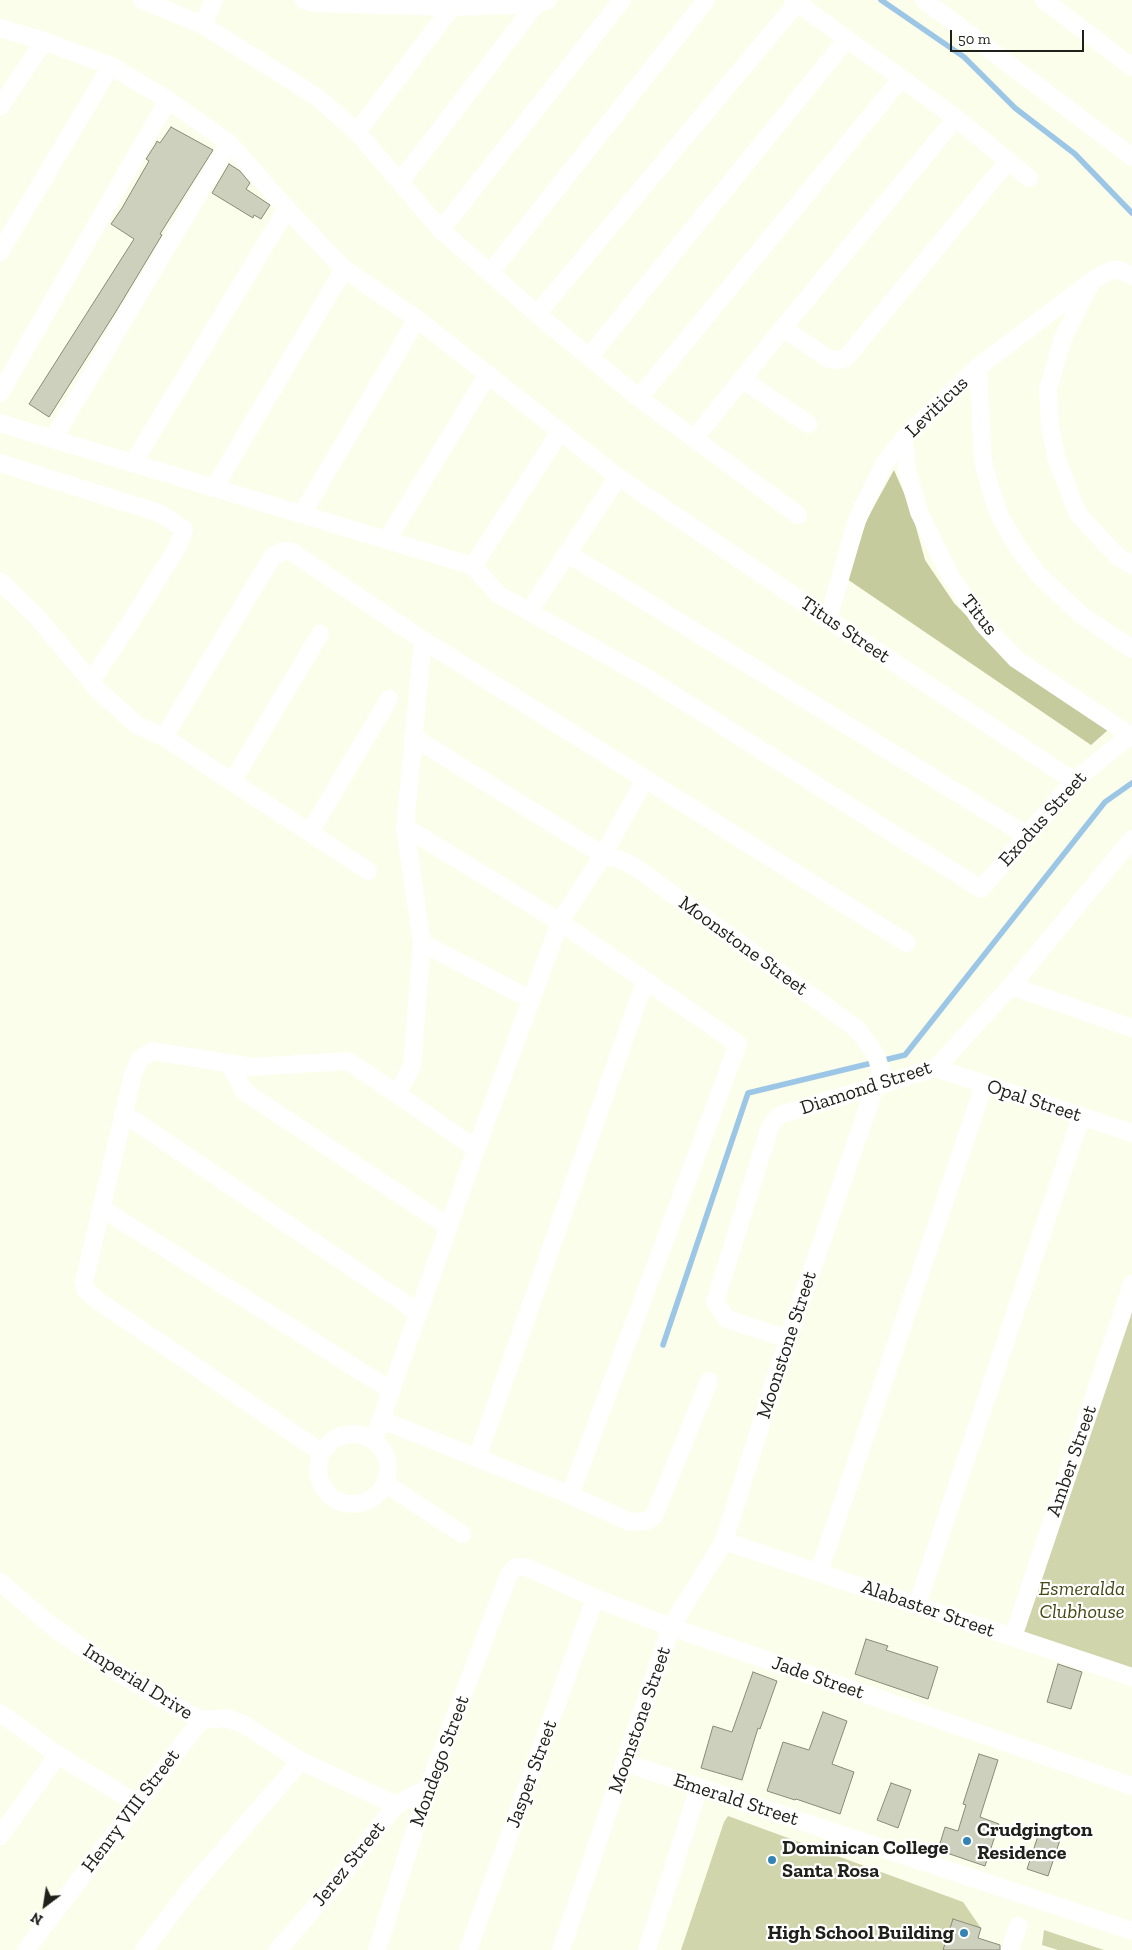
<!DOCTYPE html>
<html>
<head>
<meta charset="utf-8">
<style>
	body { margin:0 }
	#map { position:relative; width:1132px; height:1950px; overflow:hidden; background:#fbfeea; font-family:"Zilla Slab",serif }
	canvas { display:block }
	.north { position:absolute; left:20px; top:1880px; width:50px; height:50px; -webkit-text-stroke:4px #fff; paint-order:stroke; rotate:211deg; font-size:14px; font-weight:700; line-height:20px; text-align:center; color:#1f2019 }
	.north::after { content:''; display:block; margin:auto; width:18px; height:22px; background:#1f2019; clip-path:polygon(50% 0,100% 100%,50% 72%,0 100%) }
	.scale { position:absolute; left:950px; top:30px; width:134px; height:22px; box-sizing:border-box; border:2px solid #1f2019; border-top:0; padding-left:6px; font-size:15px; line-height:18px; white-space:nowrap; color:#1f2019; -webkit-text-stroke:4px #fff; paint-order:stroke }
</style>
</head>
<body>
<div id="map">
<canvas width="1132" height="1950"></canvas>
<div class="north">N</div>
<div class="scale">50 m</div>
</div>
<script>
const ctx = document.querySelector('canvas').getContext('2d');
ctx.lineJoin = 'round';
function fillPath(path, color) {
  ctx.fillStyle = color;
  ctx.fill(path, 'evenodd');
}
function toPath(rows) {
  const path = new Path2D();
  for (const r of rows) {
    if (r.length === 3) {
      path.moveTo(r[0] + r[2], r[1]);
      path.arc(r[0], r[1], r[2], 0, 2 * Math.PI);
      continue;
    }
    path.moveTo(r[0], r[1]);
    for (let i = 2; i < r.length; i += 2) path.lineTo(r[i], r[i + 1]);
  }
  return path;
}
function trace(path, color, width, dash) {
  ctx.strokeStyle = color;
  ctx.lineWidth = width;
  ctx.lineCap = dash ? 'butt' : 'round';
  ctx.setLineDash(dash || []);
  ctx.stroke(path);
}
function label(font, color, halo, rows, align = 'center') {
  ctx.font = font + ' "Zilla Slab",serif';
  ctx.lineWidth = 4.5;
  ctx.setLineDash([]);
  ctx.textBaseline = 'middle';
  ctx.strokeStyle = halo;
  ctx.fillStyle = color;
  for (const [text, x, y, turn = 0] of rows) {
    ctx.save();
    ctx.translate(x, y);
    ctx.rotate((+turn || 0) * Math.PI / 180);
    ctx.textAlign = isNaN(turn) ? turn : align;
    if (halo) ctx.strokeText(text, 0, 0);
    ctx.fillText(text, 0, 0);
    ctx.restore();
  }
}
fillPath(toPath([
	[1130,1311,1132,1312,1132,1669,1019,1633],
	[728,1816,963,1902,981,1928,954,1919,943,1950,681,1950,724,1822],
	[1044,1930,1104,1950,1058,1950,1042,1945]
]), '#d0d5ab');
fillPath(toPath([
	[894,470,911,509,925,560,954,603,1013,663,1108,730,1091,745,847,579,867,519]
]), '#c5cb9c');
trace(toPath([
	[881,0,964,57,1015,108,1075,154,1132,213],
	[663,1345,748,1093,905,1055,1105,802,1132,783]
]), '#9cc6e5', 5.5);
const building = toPath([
	[171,127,213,150,160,234,162,235,115,313,49,417,29,404,134,239,111,224,122,208,149,161,146,159,155,145,157,141,160,143,171,127],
	[229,164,240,171,250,183,246,189,270,205,261,219,254,215,253,218,212,193,229,164],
	[866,1639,888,1646,886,1650,938,1667,928,1699,855,1674,866,1639],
	[1058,1664,1082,1672,1071,1709,1047,1702,1058,1664],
	[753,1672,777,1681,760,1729,758,1728,742,1780,701,1768,713,1726,732,1732,753,1672],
	[823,1712,847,1721,832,1764,854,1772,840,1814,796,1799,795,1800,767,1791,783,1742,809,1750,823,1712],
	[979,1754,998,1760,980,1817,999,1824,985,1866,938,1850,945,1827,958,1831,966,1805,963,1804,979,1754],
	[891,1783,911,1790,898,1828,877,1820,891,1783],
	[1040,1830,1061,1837,1048,1876,1027,1869,1040,1830],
	[953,1919,981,1928,978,1938,1000,1945,1000,1950,943,1950,953,1919]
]);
fillPath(building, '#cdd0bc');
trace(building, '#898b79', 1);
trace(toPath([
	[142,0,203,25,317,97,357,132,441,230,537,314,639,398,798,515],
	[304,0,314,3,452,7,536,4,548,0],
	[793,0,956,118,1029,178],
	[924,0,1132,157],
	[1044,0,1132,67],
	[203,25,214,0],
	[0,28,44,41,111,66,168,100,229,143,287,209,344,269,417,319,618,477,828,619,1074,781],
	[0,107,44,41],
	[357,132,452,7],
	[400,182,536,4],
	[441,230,622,0],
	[0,252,111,66],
	[491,272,706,0],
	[1090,285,1063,338,1048,389,1050,427,1057,460,1078,514,1116,555,1132,565],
	[537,314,797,3],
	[783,328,829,359,838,360,846,358,1008,161],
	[589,357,847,39],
	[978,367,983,461,991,491,1001,519,1019,549,1038,574,1080,614,1132,649],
	[742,379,808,424],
	[0,393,168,100],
	[639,398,901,79],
	[0,423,473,566,498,594,647,678,981,889,1074,781,1132,734],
	[904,438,907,471,919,512,951,577,983,624,1016,659,1130,735],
	[53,439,229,143],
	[694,439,783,328,956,118],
	[0,463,159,513,184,529,178,546,130,623,91,681],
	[133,463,287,209],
	[214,488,344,269],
	[302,514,417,319],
	[387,540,488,374],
	[567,553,1026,835],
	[473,566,560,432],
	[0,581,37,617,99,691,137,725,164,737],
	[529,611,618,477],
	[828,619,857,520,884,464,904,438,978,367,1092,281,1111,270,1120,270,1132,276],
	[413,737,603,855,645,779,907,943],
	[232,782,320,634],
	[405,827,560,922,738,1044,570,1495],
	[310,832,389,699],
	[368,871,164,737,272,557,283,551,292,552,423,640],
	[422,943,532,1000],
	[1011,986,1132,1028],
	[228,1063,245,1092,449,1227],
	[936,1068,1132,1133],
	[397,1094,476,1149],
	[123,1113,419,1313],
	[101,1208,392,1391],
	[788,1339,727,1319,715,1302,769,1130,774,1121,780,1115,936,1068,1011,986,1132,839],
	[382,1420,570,1495,630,1522,647,1521,654,1516,709,1381],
	[353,1469,35],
	[374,1439,476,1149,560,922,603,855,626,862,638,869,857,1029,875,1053,881,1070,788,1339,724,1541,671,1627,561,1950],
	[321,1452,97,1300,85,1289,84,1282,133,1074,139,1060,152,1051,253,1067,348,1061,397,1094,412,1066,422,943,405,827,423,640,645,779],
	[477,1458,645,981],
	[386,1484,462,1534],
	[724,1541,1132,1677],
	[819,1572,984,1085],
	[0,1582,53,1627,122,1675,171,1704,201,1720,226,1718,243,1724,301,1761,396,1805],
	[917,1605,1081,1117],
	[1013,1637,1132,1284],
	[0,1713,58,1755,136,1803],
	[626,1763,1132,1931],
	[0,1836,58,1755],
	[26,1950,201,1720],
	[144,1950,190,1889,301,1761],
	[278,1950,335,1884,396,1805,428,1788],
	[377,1950,428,1788,509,1574,516,1567,526,1567,595,1598,671,1627,1132,1786],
	[468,1950,595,1598],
	[647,1950,699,1787],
	[1010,1950,1018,1926]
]), '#fff', 18);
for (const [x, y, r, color] of [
	[967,1841,5,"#3383b5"],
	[772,1860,5,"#3383b5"],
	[964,1933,5,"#3383b5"]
]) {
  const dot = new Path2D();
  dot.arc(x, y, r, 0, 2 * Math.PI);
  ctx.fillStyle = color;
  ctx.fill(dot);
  trace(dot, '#fff', 2);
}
label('20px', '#1f2019', '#fff', [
	["Leviticus",937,407,-44],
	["Titus",979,615,52],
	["Titus Street",845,630,34],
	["Exodus Street",1043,819,-48],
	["Moonstone Street",743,946,36],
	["Diamond Street",866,1088,-18],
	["Opal Street",1034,1101,18],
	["Moonstone Street",787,1345,-72],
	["Amber Street",1072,1461,-71],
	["Alabaster Street",928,1609,19],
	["Jade Street",818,1678,19],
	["Imperial Drive",138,1682,32],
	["Moonstone Street",640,1720,-71],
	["Mondego Street",440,1761,-70],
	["Jasper Street",532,1774,-70],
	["Emerald Street",736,1800,18],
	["Henry VIII Street",131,1811,-53],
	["Jerez Street",349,1864,-51]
]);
label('italic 20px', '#454914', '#fff', [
	["Esmeralda",1082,1589],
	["Clubhouse",1082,1612]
]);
label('bold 20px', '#1f2019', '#fff', [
	["Crudgington",977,1830],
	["Residence",977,1853],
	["Dominican College",782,1848],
	["Santa Rosa",782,1871],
	["High School Building",954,1933,"right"]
], 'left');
</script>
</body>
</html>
